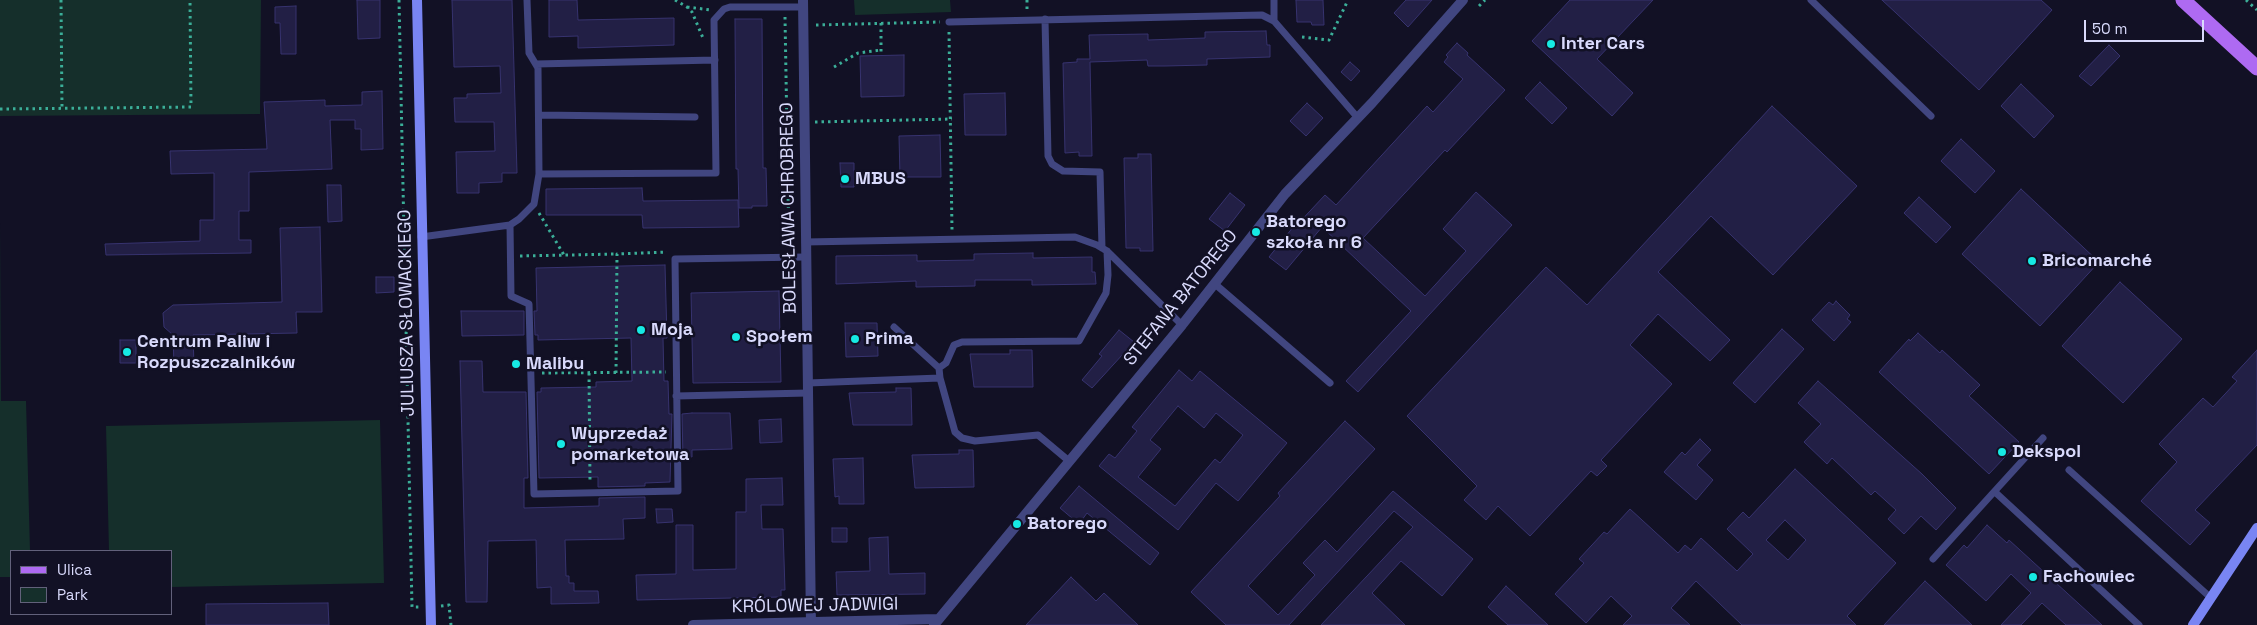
<!DOCTYPE html>
<html>
<head>
<meta charset="utf-8">
<style>
	body { margin:0 }
	#map { position:relative; width:2257px; height:625px; overflow:hidden; background:#121125; font-family:"Space Grotesk",sans-serif }
	canvas { display:block }
	.legend { position:absolute; left:10px; top:550px; width:162px; height:65px; box-sizing:border-box; background:#121125; border:1px solid #62617b; margin:0; padding:6px 9px; list-style:none; font-size:15px; color:#d9dafc }
	.legend li { display:flex; align-items:center; gap:10px; height:25px }
	.legend b { width:25px; border:1px solid #62617b }
	.scale { position:absolute; left:2084px; top:20px; width:120px; height:22px; box-sizing:border-box; border:2px solid #d9dafc; border-top:0; padding-left:6px; font-size:15px; line-height:18px; white-space:nowrap; color:#d9dafc; -webkit-text-stroke:4px #121125; paint-order:stroke }
</style>
</head>
<body>
<div id="map">
<canvas width="2257" height="625"></canvas>
<ul class="legend">
<li><b style="height:6px;background:#ae6af2"></b>Ulica</li>
<li><b style="height:14px;background:#152f2b"></b>Park</li>
</ul>
<div class="scale">50 m</div>
</div>
<script>
const ctx = document.querySelector('canvas').getContext('2d');
ctx.lineJoin = 'round';
function fillPath(path, color) {
  ctx.fillStyle = color;
  ctx.fill(path, 'evenodd');
}
function toPath(rows) {
  const path = new Path2D();
  for (const r of rows) {
    path.moveTo(r[0], r[1]);
    for (let i = 2; i < r.length; i += 2) path.lineTo(r[i], r[i + 1]);
  }
  return path;
}
function trace(path, color, width, dash) {
  ctx.strokeStyle = color;
  ctx.lineWidth = width;
  ctx.lineCap = dash ? 'butt' : 'round';
  ctx.setLineDash(dash || []);
  ctx.stroke(path);
}
function label(font, color, halo, rows, align = 'center') {
  ctx.font = font + ' "Space Grotesk",sans-serif';
  ctx.lineWidth = 5;
  ctx.setLineDash([]);
  ctx.textBaseline = 'middle';
  ctx.strokeStyle = halo;
  ctx.fillStyle = color;
  for (const [text, x, y, turn = 0] of rows) {
    ctx.save();
    ctx.translate(x, y);
    ctx.rotate((+turn || 0) * Math.PI / 180);
    ctx.textAlign = isNaN(turn) ? turn : align;
    if (halo) ctx.strokeText(text, 0, 0);
    ctx.fillText(text, 0, 0);
    ctx.restore();
  }
}
fillPath(toPath([
	[0,0,261,0,260,114,0,116],
	[854,0,950,0,951,12,855,15],
	[0,222,1,401,26,401,30,551,11,551,11,577,0,577],
	[380,420,384,583,171,587,171,551,109,551,106,426]
]), '#152f2b');
const building = toPath([
	[357,0,380,0,380,38,358,39,357,0],
	[452,0,512,0,517,173,502,173,502,182,479,183,479,193,457,193,456,152,495,151,494,122,455,122,454,98,467,98,467,94,501,93,500,66,454,67,452,0],
	[549,0,577,0,578,20,674,18,674,45,578,48,578,36,549,37,549,0],
	[1296,0,1323,0,1324,25,1312,25,1311,22,1297,22,1296,0],
	[1406,0,1432,0,1408,27,1394,13,1406,0],
	[1570,0,1653,0,1597,59,1633,93,1612,116,1532,41,1570,0],
	[1882,0,2041,0,2052,10,1979,90,1882,0],
	[296,6,296,54,281,54,280,23,275,23,275,7,296,6],
	[735,19,762,19,763,168,766,168,767,206,752,206,752,208,739,208,738,169,736,169,735,19],
	[1266,31,1267,45,1270,45,1270,57,1207,59,1207,65,1165,66,1148,66,1147,60,1090,62,1092,156,1079,156,1079,152,1065,153,1063,63,1077,62,1077,59,1090,59,1089,35,1148,34,1148,40,1205,38,1205,32,1266,31],
	[1457,43,1468,53,1467,55,1505,90,1447,152,1445,150,1363,238,1425,296,1466,251,1443,229,1476,192,1512,225,1358,392,1346,381,1411,311,1322,227,1286,270,1269,257,1294,226,1295,227,1325,195,1336,205,1427,106,1433,112,1463,79,1444,62,1448,57,1446,55,1457,43],
	[2109,45,2120,56,2091,86,2079,76,2109,45],
	[904,55,904,96,861,97,860,56,904,55],
	[1350,62,1360,71,1351,81,1341,72,1350,62],
	[1540,82,1567,108,1552,124,1525,98,1540,82],
	[2021,84,2054,116,2034,138,2001,106,2021,84],
	[382,91,383,149,361,150,361,129,355,129,355,120,330,120,332,169,249,172,249,211,239,211,239,240,251,240,251,253,106,255,105,244,200,241,200,220,214,220,214,173,171,174,170,151,267,149,264,102,325,100,325,106,362,105,362,92,382,91],
	[1005,93,1006,135,965,135,964,94,1005,93],
	[1307,103,1323,118,1306,136,1290,121,1307,103],
	[1772,106,1857,186,1773,275,1711,216,1658,272,1730,340,1710,361,1658,314,1630,345,1672,384,1601,460,1607,466,1597,476,1591,471,1530,536,1498,506,1486,520,1464,500,1477,486,1407,416,1546,267,1587,305,1772,106],
	[940,135,941,177,900,177,899,136,940,135],
	[1961,139,1995,171,1975,193,1941,161,1961,139],
	[1138,154,1151,154,1153,251,1140,251,1140,248,1126,248,1124,158,1138,158,1138,154],
	[840,163,854,163,854,187,841,187,840,163],
	[327,185,341,185,342,221,328,222,327,185],
	[642,188,643,201,738,200,739,227,643,228,642,215,546,215,546,189,642,188],
	[2021,189,2099,262,2040,326,1962,254,2021,189],
	[1230,193,1245,205,1225,231,1209,219,1230,193],
	[1919,197,1951,227,1936,243,1904,213,1919,197],
	[320,227,322,312,296,312,297,333,193,335,194,365,174,366,173,335,164,327,163,313,173,305,282,302,280,228,320,227],
	[1033,253,1033,258,1092,257,1092,272,1095,272,1096,284,1032,285,1032,280,975,280,975,286,916,287,916,281,836,284,836,256,917,255,917,261,974,260,974,254,1033,253],
	[665,265,667,338,663,338,664,381,668,381,669,414,672,414,670,482,645,483,645,486,598,487,598,477,539,478,537,392,541,392,541,388,596,387,596,382,632,381,631,338,538,340,538,335,535,335,534,311,537,311,536,268,665,265],
	[376,277,394,277,394,292,376,293,376,277],
	[2120,282,2182,339,2123,403,2062,346,2120,282],
	[779,291,781,382,693,383,691,293,779,291],
	[1836,301,1850,315,1847,319,1851,322,1834,341,1812,320,1829,302,1833,305,1836,301],
	[461,311,524,311,524,335,462,336,461,311],
	[845,323,877,323,878,356,846,357,845,323],
	[1782,329,1804,349,1755,403,1733,383,1782,329],
	[1119,330,1134,342,1092,388,1082,380,1102,356,1099,354,1119,330],
	[1918,333,1940,353,1942,350,1980,385,1969,396,2019,442,1989,474,1879,372,1909,339,1910,341,1918,333],
	[120,340,136,340,136,363,120,363,120,340],
	[1010,350,1032,350,1033,387,974,387,970,354,1010,354,1010,350],
	[2257,350,2257,445,2195,510,2210,523,2190,545,2141,501,2177,462,2159,444,2203,398,2213,407,2237,381,2232,377,2257,350],
	[460,361,482,361,483,392,526,392,528,478,524,478,524,508,599,506,599,498,645,497,645,518,623,519,624,539,565,540,566,576,569,576,569,583,574,583,574,591,598,591,599,603,551,604,551,587,537,588,536,540,488,541,487,602,466,602,460,361],
	[1179,370,1192,381,1200,371,1287,443,1238,501,1216,483,1178,530,1099,466,1109,454,1115,458,1137,431,1132,427,1179,370],
	[1178,406,1204,428,1216,413,1243,435,1220,463,1215,459,1175,506,1138,477,1161,449,1150,440,1178,406],
	[1818,381,1922,474,1956,508,1936,530,1921,516,1904,534,1888,519,1896,510,1875,491,1871,495,1832,458,1827,464,1804,442,1821,424,1798,403,1818,381],
	[896,388,911,388,912,425,853,425,849,393,896,392,896,388],
	[692,413,730,413,732,449,692,450,692,457,683,458,682,414,692,413],
	[781,419,782,442,760,443,759,420,781,419],
	[1345,421,1375,449,1248,586,1278,615,1315,575,1303,563,1325,540,1337,552,1393,491,1473,559,1442,596,1401,561,1372,593,1405,625,1321,625,1413,527,1394,511,1289,625,1226,625,1191,592,1280,496,1278,493,1345,421],
	[1700,439,1711,450,1697,465,1713,480,1696,500,1664,472,1682,452,1685,455,1700,439],
	[959,450,973,450,974,487,915,488,912,455,959,454,959,450],
	[863,458,864,504,839,504,839,496,835,497,833,459,863,458],
	[1795,469,1896,563,1847,616,1856,625,1742,625,1696,581,1671,608,1690,625,1623,625,1632,616,1611,596,1586,623,1555,594,1584,563,1579,559,1604,532,1607,534,1630,509,1678,553,1685,545,1691,550,1701,538,1737,571,1753,554,1727,529,1743,512,1749,518,1795,469],
	[1785,520,1806,540,1788,560,1766,540,1785,520],
	[782,478,783,505,761,505,762,529,783,529,785,590,781,590,781,597,637,600,636,575,676,574,676,525,693,525,693,570,736,569,736,512,746,512,746,479,782,478],
	[1079,486,1159,553,1150,565,1087,513,1079,524,1060,508,1079,486],
	[656,509,672,509,673,522,657,523,656,509],
	[1987,525,2007,543,2009,540,2102,625,2066,625,2042,603,2021,625,2001,625,2031,593,2011,574,1986,601,1946,565,1964,545,1967,548,1987,525],
	[832,528,847,528,847,542,832,542,832,528],
	[888,537,889,574,925,573,925,594,837,595,836,572,870,571,869,538,888,537],
	[1071,577,1096,601,1104,593,1138,625,1026,625,1071,577],
	[1925,581,1972,625,1884,625,1925,581],
	[1506,586,1548,625,1508,625,1488,607,1506,586],
	[328,603,329,625,206,625,206,604,328,603]
]);
fillPath(building, '#221f45');
trace(building, '#37336f', 1);
trace(toPath([
	[61,0,62,108],
	[399,0,412,607,420,607],
	[675,0,687,7,692,12,703,38],
	[1027,0,1027,9],
	[2246,0,2257,10],
	[1479,6,1485,0],
	[687,7,711,10],
	[785,17,789,249],
	[881,23,881,55],
	[816,25,940,22],
	[949,32,952,230],
	[1302,37,1329,40,1348,0],
	[834,67,858,53,881,50],
	[0,109,191,107,190,0],
	[815,122,952,119],
	[539,213,564,255],
	[520,256,617,254],
	[542,373,666,372],
	[589,373,590,482],
	[616,373,617,254,667,252],
	[441,606,449,605,451,625]
]), '#3bae98', 3, [2.5, 4]);
trace(toPath([
	[1274,0,1274,21],
	[1811,0,1931,116],
	[1045,19,1048,156,1052,164,1063,171,1100,172,1102,248],
	[949,22,1262,15,1274,21,1358,118],
	[536,64,715,60],
	[539,115,695,117],
	[539,174,716,173,714,20,724,9,730,7,803,7],
	[510,225,511,296,529,304,534,494,678,491,675,259,805,257],
	[421,237,510,225,519,219,534,204,539,174,538,68,529,53,527,0],
	[805,242,1075,237,1097,245,1107,251,1182,325],
	[1215,284,1330,383],
	[939,368,946,363,954,345,962,342,1079,341,1106,293,1108,275,1107,251],
	[940,378,955,432,962,438,975,441,1038,435,1069,461],
	[808,383,940,378,939,368,894,327],
	[676,396,808,393],
	[2069,470,2211,598],
	[1995,492,2139,625],
	[1933,559,2043,438]
]), '#414680', 7);
trace(toPath([
	[803,0,811,625],
	[693,625,937,619],
	[934,625,1182,325,1285,194,1372,103,1463,0]
]), '#414680', 10);
trace(toPath([
	[417,0,431,625],
	[2193,625,2257,528]
]), '#7985f3', 10);
trace(toPath([
	[2183,0,2257,68]
]), '#ae6af2', 15);
for (const [x, y, r, color] of [
	[1551,44,5,"#16eae4"],
	[845,179,5,"#16eae4"],
	[1256,232,5,"#16eae4"],
	[2032,261,5,"#16eae4"],
	[641,330,5,"#16eae4"],
	[736,337,5,"#16eae4"],
	[855,339,5,"#16eae4"],
	[127,352,5,"#16eae4"],
	[516,364,5,"#16eae4"],
	[561,444,5,"#16eae4"],
	[2002,452,5,"#16eae4"],
	[1017,524,5,"#16eae4"],
	[2033,577,5,"#16eae4"]
]) {
  const dot = new Path2D();
  dot.arc(x, y, r, 0, 2 * Math.PI);
  ctx.fillStyle = color;
  ctx.fill(dot);
  trace(dot, '#121125', 2);
}
label('bold 18px', '#d9dafc', '#121125', [
	["Inter Cars",1561,44],
	["MBUS",855,179],
	["Batorego",1266,222],
	["szkoła nr 6",1266,243],
	["Bricomarché",2042,261],
	["Moja",651,330],
	["Społem",746,337],
	["Prima",865,339],
	["Centrum Paliw i",137,342],
	["Rozpuszczalników",137,363],
	["Malibu",526,364],
	["Wyprzedaż",571,434],
	["pomarketowa",571,455],
	["Dekspol",2012,452],
	["Batorego",1027,524],
	["Fachowiec",2043,577]
], 'left');
label('18px', '#d9dafc', '#121125', [
	["BOLESŁAWA CHROBREGO",789,208,-91],
	["STEFANA BATOREGO",1181,298,-51],
	["JULIUSZA SŁOWACKIEGO",407,313,-91],
	["KRÓLOWEJ JADWIGI",815,606,-1]
]);
</script>
</body>
</html>
